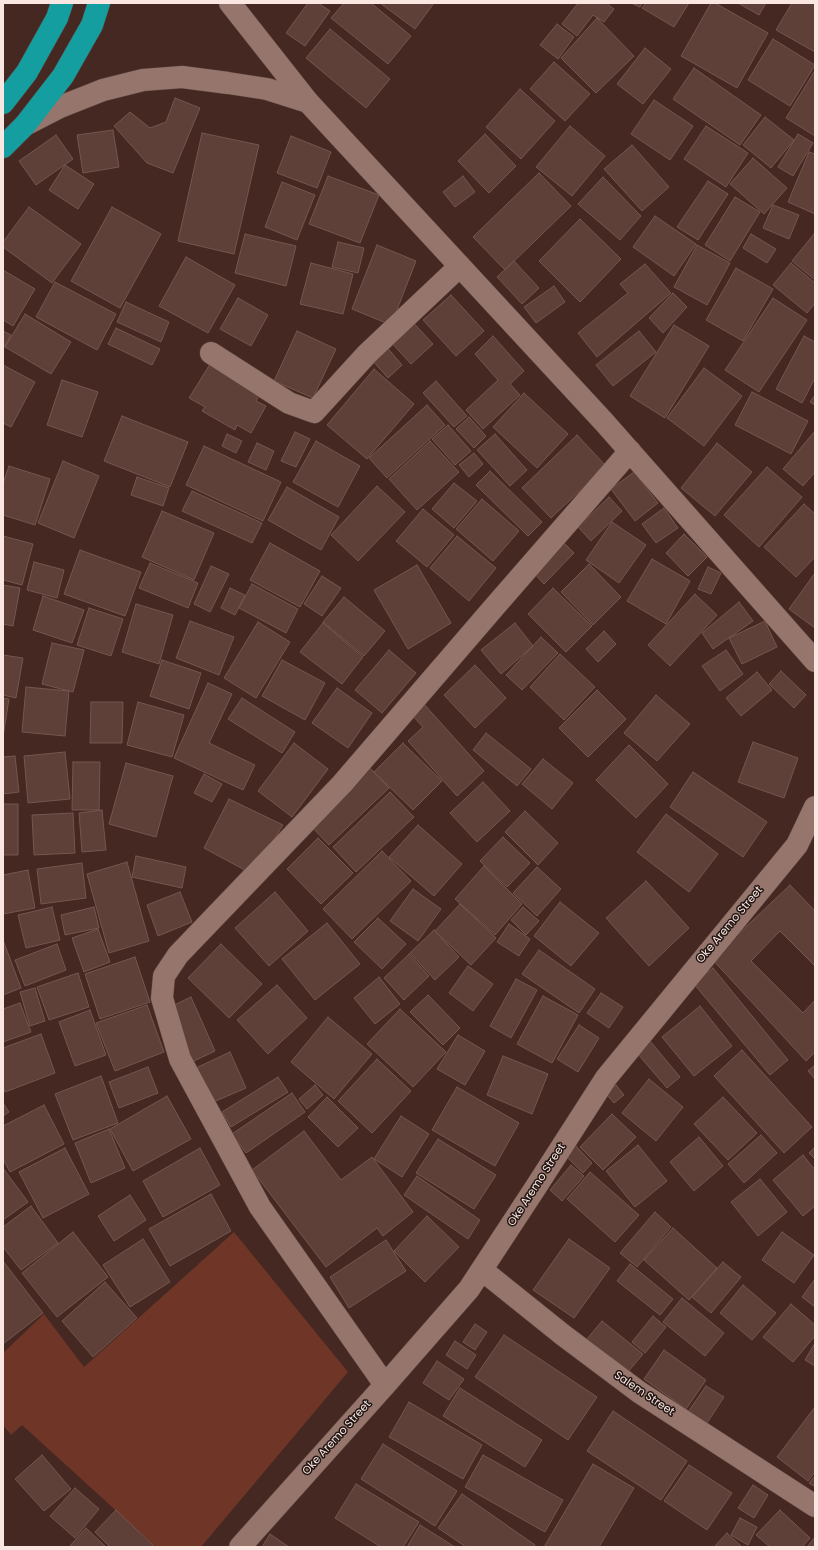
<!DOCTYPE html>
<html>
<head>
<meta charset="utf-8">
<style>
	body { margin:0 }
	#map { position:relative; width:818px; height:1550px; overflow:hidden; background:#442821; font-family:Poppins,sans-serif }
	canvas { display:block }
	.frame { position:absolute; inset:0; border:4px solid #fae7e2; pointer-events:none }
</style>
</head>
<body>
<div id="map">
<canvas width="818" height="1550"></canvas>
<div class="frame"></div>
</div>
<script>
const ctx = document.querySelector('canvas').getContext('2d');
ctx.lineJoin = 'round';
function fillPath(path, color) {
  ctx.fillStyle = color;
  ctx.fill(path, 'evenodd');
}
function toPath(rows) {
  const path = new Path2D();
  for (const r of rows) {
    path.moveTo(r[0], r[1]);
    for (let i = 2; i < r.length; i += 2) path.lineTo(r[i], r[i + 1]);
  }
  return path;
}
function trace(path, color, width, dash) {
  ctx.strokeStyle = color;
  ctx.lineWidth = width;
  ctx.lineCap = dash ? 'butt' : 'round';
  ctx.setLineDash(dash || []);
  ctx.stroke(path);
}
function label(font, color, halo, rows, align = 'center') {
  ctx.font = font + ' Poppins,sans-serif';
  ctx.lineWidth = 3;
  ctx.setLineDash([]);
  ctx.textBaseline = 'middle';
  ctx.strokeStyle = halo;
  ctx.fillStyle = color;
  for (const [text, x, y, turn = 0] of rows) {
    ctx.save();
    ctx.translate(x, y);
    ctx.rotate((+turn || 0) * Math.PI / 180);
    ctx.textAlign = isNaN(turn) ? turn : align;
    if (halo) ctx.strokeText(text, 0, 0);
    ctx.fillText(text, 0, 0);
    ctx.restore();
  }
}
fillPath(toPath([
	[234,1232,348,1372,201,1547,156,1547,22,1425,11,1435,3,1425,3,1353,44,1314,84,1367]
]), '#6f3527');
const building = toPath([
	[308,3,318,3,330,11,305,46,286,33,308,3],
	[344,3,371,3,411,36,388,64,331,18,344,3],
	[380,3,434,3,415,29,380,3],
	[578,3,606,3,614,9,604,22,593,15,577,36,562,24,578,3],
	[631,3,642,3,640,7,631,3],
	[646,3,689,3,674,27,642,8,646,3],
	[711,3,715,3,768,33,737,88,681,56,711,3],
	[738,3,766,3,759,15,738,3],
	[792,3,815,3,815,52,776,30,792,3],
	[597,18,634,56,596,93,561,58,597,18],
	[557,24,574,37,558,59,540,45,557,24],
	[330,29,390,79,366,108,306,58,330,29],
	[773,39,815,65,790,106,748,80,773,39],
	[645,48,671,69,643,104,617,84,645,48],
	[554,62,590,94,565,121,530,89,554,62],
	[694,68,761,115,740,145,673,99,694,68],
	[814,72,815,73,815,136,786,118,814,72],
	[520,89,555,121,521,159,486,127,520,89],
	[175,98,200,108,173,173,147,163,114,126,130,112,150,128,166,122,175,98],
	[654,100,693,126,670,160,631,134,654,100],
	[765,117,794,140,771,168,743,145,765,117],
	[570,126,605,156,572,196,536,167,570,126],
	[706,126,748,153,726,187,684,159,706,126],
	[113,130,119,167,83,173,77,135,113,130],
	[202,133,259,145,234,254,178,241,202,133],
	[485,134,516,166,489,193,458,161,485,134],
	[798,134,813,143,793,176,778,167,798,134],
	[56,135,73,159,36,185,19,161,56,135],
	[291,136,331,152,317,188,277,173,291,136],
	[632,145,669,187,642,211,604,169,632,145],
	[809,152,815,154,815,214,788,202,809,152],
	[753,158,787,188,764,214,730,184,753,158],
	[65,165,94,184,78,209,49,190,65,165],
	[539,173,571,206,505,270,473,237,539,173],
	[328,176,379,195,360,243,309,224,328,176],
	[463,176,475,192,455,207,443,192,463,176],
	[603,177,641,216,620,240,578,204,603,177],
	[708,181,728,194,698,240,677,227,708,181],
	[282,182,315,195,297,240,265,227,282,182],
	[735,197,760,212,730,261,705,245,735,197],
	[773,205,799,215,789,239,763,228,773,205],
	[29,207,81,244,52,283,3,247,3,242,29,207],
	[112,207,161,234,120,308,71,281,112,207],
	[655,216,696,244,674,276,633,247,655,216],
	[580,219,621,259,580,302,539,261,580,219],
	[245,234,296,246,286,286,235,273,245,234],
	[751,234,776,249,767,263,743,248,751,234],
	[814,234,815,235,815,280,792,261,814,234],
	[338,242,364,248,358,273,332,267,338,242],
	[377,245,416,261,391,325,352,309,377,245],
	[697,245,730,263,707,305,674,287,697,245],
	[186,257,235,285,208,333,159,306,186,257],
	[514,261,539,288,522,304,497,277,514,261],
	[311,263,353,274,343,314,300,304,311,263],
	[791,263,815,283,815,303,807,313,773,285,791,263],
	[645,264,671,293,597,357,578,333,628,293,620,284,645,264],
	[736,268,773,289,743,341,706,320,736,268],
	[3,270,35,289,13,326,3,320,3,270],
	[55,282,116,314,97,350,36,317,55,282],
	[554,286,565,302,536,323,524,307,554,286],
	[673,293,687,307,663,333,649,318,673,293],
	[451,295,484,331,456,356,423,320,451,295],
	[238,298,268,315,251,346,220,329,238,298],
	[773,298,807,320,759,392,725,370,773,298],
	[126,302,169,322,161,342,117,322,126,302],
	[25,314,71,342,51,374,5,347,25,314],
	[410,319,433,344,411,364,388,339,410,319],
	[674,325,709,346,665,418,630,396,674,325],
	[116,328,160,349,152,365,108,344,116,328],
	[3,331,11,335,3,349,3,331],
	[297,331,336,349,313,398,274,381,297,331],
	[639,331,656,352,613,386,596,365,639,331],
	[493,336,524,371,510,384,520,395,483,429,466,410,498,380,475,354,493,336],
	[804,336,815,342,815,378,802,403,776,389,804,336],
	[385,345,402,365,388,378,371,359,385,345],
	[212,361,260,394,256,401,266,406,251,433,237,425,235,430,202,411,205,407,189,398,212,361],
	[3,365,35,382,11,427,3,423,3,365],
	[704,368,742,396,704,446,667,418,704,368],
	[374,369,414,404,367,459,327,425,374,369],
	[62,380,98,392,82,437,47,425,62,380],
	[436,381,467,416,454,427,423,393,436,381],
	[752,392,808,421,791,454,735,425,752,392],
	[524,393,568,434,537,468,493,427,524,393],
	[815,395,815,405,810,402,815,395],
	[427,405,445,425,387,478,369,458,427,405],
	[122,416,188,442,170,487,104,461,122,416],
	[469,417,486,436,474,448,456,429,469,417],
	[448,425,471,451,455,465,432,439,448,425],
	[815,431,815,472,803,486,783,469,815,431],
	[295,432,310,439,296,467,281,461,295,432],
	[227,434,242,441,236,453,222,446,227,434],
	[495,434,527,470,510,486,477,450,495,434],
	[577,435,606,466,551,518,522,488,577,435],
	[316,441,360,466,338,507,293,482,316,441],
	[430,441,459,472,417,510,389,479,430,441],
	[257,443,274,451,266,470,248,462,257,443],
	[717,443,752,472,715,516,681,488,717,443],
	[204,446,281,482,263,521,186,485,204,446],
	[474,453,483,464,469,477,459,465,474,453],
	[63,461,99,476,74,538,38,523,63,461],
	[9,466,50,479,35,525,3,515,3,484,9,466],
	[767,467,802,497,759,547,724,515,767,467],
	[490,471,542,522,528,536,476,485,490,471],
	[634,472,658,503,635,521,611,489,634,472],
	[137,477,169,488,163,506,131,495,137,477],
	[454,483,477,501,454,528,432,509,454,483],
	[377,486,405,512,358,561,331,535,377,486],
	[287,487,339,517,321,550,268,520,287,487],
	[192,491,262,523,252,543,182,511,192,491],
	[609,497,622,511,591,541,578,527,609,497],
	[482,499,519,531,493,561,456,529,482,499],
	[804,504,815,514,815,557,796,577,764,547,804,504],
	[664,508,678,528,656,543,642,524,664,508],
	[423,509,454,535,427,567,396,541,423,509],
	[162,511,214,533,194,580,142,557,162,511],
	[612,522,646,545,619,583,586,560,612,522],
	[684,534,707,557,688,576,666,553,684,534],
	[3,536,33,544,22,585,3,580,3,536],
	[457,536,496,568,469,601,430,568,457,536],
	[270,543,320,571,300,607,250,580,270,543],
	[564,543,574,553,544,584,534,573,564,543],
	[80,550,141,572,125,616,64,594,80,550],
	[652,559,690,581,666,624,627,601,652,559],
	[34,562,64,570,57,598,27,590,34,562],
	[150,563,198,583,188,608,139,588,150,563],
	[589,564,621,597,593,625,561,592,589,564],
	[417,565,451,623,408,649,374,590,417,565],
	[211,566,229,574,210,612,194,604,211,566],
	[708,567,721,573,711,594,698,589,708,567],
	[815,573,815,628,789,609,815,573],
	[322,576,341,588,322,616,304,604,322,576],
	[252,584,298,609,286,633,239,608,252,584],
	[3,585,20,588,13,626,3,624,3,585],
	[230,588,245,595,235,615,221,608,230,588],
	[553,588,592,626,566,652,528,614,553,588],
	[695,594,717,615,670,666,648,645,695,594],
	[43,596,84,610,72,643,33,630,43,596],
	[344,597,385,631,364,656,323,622,344,597],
	[739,602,753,621,713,649,702,633,739,602],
	[136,604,173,615,159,664,122,652,136,604],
	[89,608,123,619,111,656,77,645,89,608],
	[190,621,234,637,219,675,176,658,190,621],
	[765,621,777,647,742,664,729,638,765,621],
	[258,622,290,642,256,698,224,678,258,622],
	[323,623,363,657,342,684,300,652,323,623],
	[515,623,533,646,501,674,481,650,515,623],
	[604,631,616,644,598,662,586,649,604,631],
	[541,637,558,653,522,690,506,675,541,637],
	[52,643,84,650,73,692,42,684,52,643],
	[389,650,416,673,382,713,355,690,389,650],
	[726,650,743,674,720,691,702,666,726,650],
	[560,654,595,687,564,720,530,687,560,654],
	[3,655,23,658,16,698,3,695,3,655],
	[162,660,201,673,189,709,150,696,162,660],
	[282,660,325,683,305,720,262,696,282,660],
	[475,665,506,698,475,728,444,695,475,665],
	[781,671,806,695,794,708,769,684,781,671],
	[757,672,772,690,741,716,726,698,757,672],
	[208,683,232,694,209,743,255,765,243,790,174,758,208,683],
	[26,687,69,691,65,736,22,732,26,687],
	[337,688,372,713,348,748,312,723,337,688],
	[597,690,626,719,588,757,559,728,597,690],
	[656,695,690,724,657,761,624,733,656,695],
	[3,698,9,699,3,737,3,698],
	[242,698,295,732,282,753,228,719,242,698],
	[91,702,123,702,122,743,90,743,91,702],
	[138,702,184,715,172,757,127,745,138,702],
	[423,703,484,771,457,796,408,741,423,727,411,714,423,703],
	[486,733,531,769,517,786,473,750,486,733],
	[753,742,798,758,784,798,738,782,753,742],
	[294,743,328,769,292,817,258,791,294,743],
	[403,743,442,781,413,810,374,772,403,743],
	[629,745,668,784,636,818,596,780,629,745],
	[65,752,70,799,28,803,24,756,65,752],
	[15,756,19,792,3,794,3,757,15,756],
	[543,759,573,783,552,809,522,784,543,759],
	[73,762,100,762,99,810,72,810,73,762],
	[126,763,173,776,156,837,109,824,126,763],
	[369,767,389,788,329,845,309,824,369,767],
	[693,772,767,822,743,857,670,807,693,772],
	[204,774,222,784,212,802,194,793,204,774],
	[483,782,510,811,477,842,450,813,483,782],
	[390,792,414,817,356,872,333,847,390,792],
	[229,799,283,825,252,874,204,848,229,799],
	[3,804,18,804,18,855,3,855,3,804],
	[102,810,106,850,82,852,79,813,102,810],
	[525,811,558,843,538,865,505,832,525,811],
	[73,813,75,853,34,855,32,815,73,813],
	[666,814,718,854,689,892,637,852,666,814],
	[418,825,462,864,434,896,389,857,418,825],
	[503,837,530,863,507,887,480,861,503,837],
	[318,838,353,873,321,904,287,869,318,838],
	[382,851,411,881,352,939,323,909,382,851],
	[136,856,186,867,182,888,132,877,136,856],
	[127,862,149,941,109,953,87,874,127,862],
	[82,863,86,898,41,904,37,869,82,863],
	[484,866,522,904,495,935,455,899,484,866],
	[537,867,561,889,537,916,513,893,537,867],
	[28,870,35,908,3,914,3,875,28,870],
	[646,881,689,928,649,966,606,918,646,881],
	[790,885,815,911,815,966,780,931,751,961,803,1013,815,1000,815,1052,806,1061,712,959,790,885],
	[413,889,441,909,418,941,390,921,413,889],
	[180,892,192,922,158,936,147,905,180,892],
	[275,892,308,931,269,966,235,928,275,892],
	[560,902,599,933,571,966,534,936,560,902],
	[460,904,496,938,471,965,435,931,460,904],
	[52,907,60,940,26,948,18,915,52,907],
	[94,907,99,928,65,935,61,915,94,907],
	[523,907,539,921,526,935,511,920,523,907],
	[378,918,406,944,382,969,354,942,378,918],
	[327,923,360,964,315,1000,282,959,327,923],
	[509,924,530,939,519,956,497,942,509,924],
	[98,929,110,962,84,972,72,938,98,929],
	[434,930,459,957,435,980,410,953,434,930],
	[3,940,21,988,3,995,3,940],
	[57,944,66,970,25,986,15,960,57,944],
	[221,944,262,984,229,1018,188,978,221,944],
	[539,950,595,989,579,1013,522,974,539,950],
	[409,954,429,976,404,1000,384,978,409,954],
	[135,957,150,1002,100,1019,85,974,135,957],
	[468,966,493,984,473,1011,449,993,468,966],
	[713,968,788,1060,770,1075,694,984,713,968],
	[78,973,89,1007,49,1020,37,987,78,973],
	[379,977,400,1004,375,1024,354,998,379,977],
	[516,979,537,990,511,1038,490,1026,516,979],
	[277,985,307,1018,268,1054,237,1020,277,985],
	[35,988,45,1021,30,1026,20,992,35,988],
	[601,993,623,1007,609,1028,587,1013,601,993],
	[428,995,460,1028,443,1045,410,1012,428,995],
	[543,996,578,1015,552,1063,517,1044,543,996],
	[191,997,215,1051,192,1062,168,1008,191,997],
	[20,1003,31,1032,3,1042,3,1009,20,1003],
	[147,1005,164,1052,115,1071,96,1023,147,1005],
	[700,1006,732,1046,694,1076,662,1037,700,1006],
	[400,1009,446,1052,413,1087,367,1044,400,1009],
	[90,1010,106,1055,75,1066,59,1022,90,1010],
	[328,1017,372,1054,334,1099,291,1062,328,1017],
	[579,1025,599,1038,578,1072,557,1059,579,1025],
	[41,1034,55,1073,5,1092,3,1086,3,1048,41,1034],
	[458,1035,485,1051,465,1085,437,1069,458,1035],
	[650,1041,680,1077,667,1088,637,1053,650,1041],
	[742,1050,812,1127,784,1153,714,1076,742,1050],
	[230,1052,246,1088,211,1103,196,1068,230,1052],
	[503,1056,548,1074,532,1114,487,1095,503,1056],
	[377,1059,411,1091,372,1133,338,1101,377,1059],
	[815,1065,815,1079,808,1071,815,1065],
	[148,1067,158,1093,119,1108,109,1082,148,1067],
	[101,1076,118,1123,73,1140,55,1094,101,1076],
	[278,1077,288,1092,231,1127,222,1112,278,1077],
	[649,1079,683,1107,656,1141,622,1113,649,1079],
	[315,1085,323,1095,307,1109,299,1099,315,1085],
	[616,1085,624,1095,614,1103,606,1094,616,1085],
	[457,1087,519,1123,495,1166,432,1130,457,1087],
	[292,1093,305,1112,246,1153,232,1134,292,1093],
	[167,1096,191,1139,133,1171,110,1129,167,1096],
	[327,1097,358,1128,338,1147,308,1117,327,1097],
	[723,1097,757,1133,728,1160,694,1124,723,1097],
	[3,1103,9,1112,3,1116,3,1103],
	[44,1105,64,1144,10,1172,3,1159,3,1126,44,1105],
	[612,1114,636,1137,603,1170,580,1147,612,1114],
	[401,1116,429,1134,402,1177,374,1159,401,1116],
	[109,1129,125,1168,91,1183,75,1143,109,1129],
	[304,1131,341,1180,372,1157,413,1212,383,1236,377,1228,326,1267,252,1170,304,1131],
	[761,1135,777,1153,744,1183,728,1164,761,1135],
	[699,1137,723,1166,694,1191,670,1162,699,1137],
	[438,1139,496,1175,474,1209,416,1173,438,1139],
	[573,1143,592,1163,583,1173,563,1153,573,1143],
	[638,1145,667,1181,635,1207,606,1171,638,1145],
	[815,1147,815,1159,809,1153,815,1147],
	[65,1148,89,1194,43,1218,19,1172,65,1148],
	[200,1148,220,1185,163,1217,143,1181,200,1148],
	[803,1155,815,1170,815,1206,803,1216,773,1180,803,1155],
	[571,1165,584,1176,562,1201,550,1190,571,1165],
	[3,1168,28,1202,3,1220,3,1168],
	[590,1172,639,1215,615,1242,567,1199,590,1172],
	[417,1176,480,1220,468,1239,404,1195,417,1176],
	[760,1179,787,1212,758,1236,731,1202,760,1179],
	[211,1194,231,1231,170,1266,149,1229,211,1194],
	[130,1195,146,1220,114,1241,98,1216,130,1195],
	[31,1206,58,1243,21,1270,3,1247,3,1227,31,1206],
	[655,1212,671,1227,637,1267,620,1253,655,1212],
	[427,1216,459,1247,425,1282,394,1251,427,1216],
	[673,1228,717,1268,689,1300,644,1260,673,1228],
	[73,1232,108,1277,57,1317,22,1273,73,1232],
	[782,1232,814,1255,794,1283,762,1260,782,1232],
	[143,1239,170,1282,130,1307,103,1265,143,1239],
	[569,1239,610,1268,574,1318,533,1290,569,1239],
	[386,1240,406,1271,349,1308,330,1277,386,1240],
	[3,1261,43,1313,3,1344,3,1261],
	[723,1262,741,1277,711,1313,692,1297,723,1262],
	[630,1264,673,1299,660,1315,617,1281,630,1264],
	[815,1279,815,1307,802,1297,815,1279],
	[105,1282,137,1318,93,1357,62,1321,105,1282],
	[743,1285,776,1313,752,1340,720,1313,743,1285],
	[682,1298,724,1333,705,1356,663,1322,682,1298],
	[791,1304,815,1325,815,1336,793,1362,763,1337,791,1304],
	[653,1316,666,1327,645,1353,632,1342,653,1316],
	[602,1321,643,1354,628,1372,587,1339,602,1321],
	[475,1324,487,1332,475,1350,463,1342,475,1324],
	[504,1335,597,1397,568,1440,475,1377,504,1335],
	[455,1341,476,1355,467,1369,446,1355,455,1341],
	[815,1343,815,1366,805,1360,815,1343],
	[664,1350,706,1380,686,1409,644,1379,664,1350],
	[437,1361,464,1379,449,1400,423,1383,437,1361],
	[706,1386,724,1397,707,1423,688,1412,706,1386],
	[460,1388,542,1440,525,1467,443,1416,460,1388],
	[409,1402,482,1445,463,1479,389,1437,409,1402],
	[815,1407,815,1472,808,1481,777,1457,815,1407],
	[613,1411,687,1461,661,1500,587,1451,613,1411],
	[383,1444,457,1491,435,1526,361,1479,383,1444],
	[42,1455,71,1489,44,1511,15,1479,42,1455],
	[483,1455,563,1500,545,1532,465,1487,483,1455],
	[593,1464,634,1488,599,1547,544,1547,593,1464],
	[689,1465,732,1493,707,1530,664,1501,689,1465],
	[815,1476,815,1487,809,1483,815,1476],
	[356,1484,419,1522,403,1547,381,1547,335,1518,356,1484],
	[753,1485,768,1495,754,1518,738,1508,753,1485],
	[75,1488,99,1509,75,1538,50,1516,75,1488],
	[462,1494,535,1545,534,1547,466,1547,438,1528,462,1494],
	[116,1510,155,1547,110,1547,95,1532,116,1510],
	[780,1510,810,1538,802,1547,770,1547,756,1535,780,1510],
	[740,1518,757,1527,748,1545,731,1535,740,1518],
	[420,1525,455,1547,407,1547,420,1525],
	[86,1528,106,1547,69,1547,86,1528],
	[727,1533,742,1547,714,1547,727,1533],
	[270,1534,289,1547,262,1547,270,1534],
	[815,1537,815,1547,807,1547,815,1537]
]);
fillPath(building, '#5e4039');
trace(building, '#76564f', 1);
const minor = toPath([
	[230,3,308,102,604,422,815,661],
	[25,125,60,107,103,90,143,80,182,77,228,83,267,89,308,102],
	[211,353,289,403,314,412,367,354,460,266],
	[482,1270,563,1335,639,1392,815,1506],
	[385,1385,260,1207,180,1059,162,998,164,976,178,955,342,784,496,605,630,451],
	[240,1547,385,1385,469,1289,534,1190,606,1078,797,845,815,807]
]);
const highway = toPath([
	[3,103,27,72,57,18,62,3],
	[3,147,25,125,63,76,92,25,99,3]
]);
trace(minor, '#5b443e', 23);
trace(highway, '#5b443e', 23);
trace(minor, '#96756c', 22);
trace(highway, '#149ea0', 22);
label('11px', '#fae7e2', '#211512', [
	["Oke Aremo Street",730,925,-50],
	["Oke Aremo Street",537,1185,-57],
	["Salem Street",644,1394,34],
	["Oke Aremo Street",337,1438,-48]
]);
</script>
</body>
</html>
